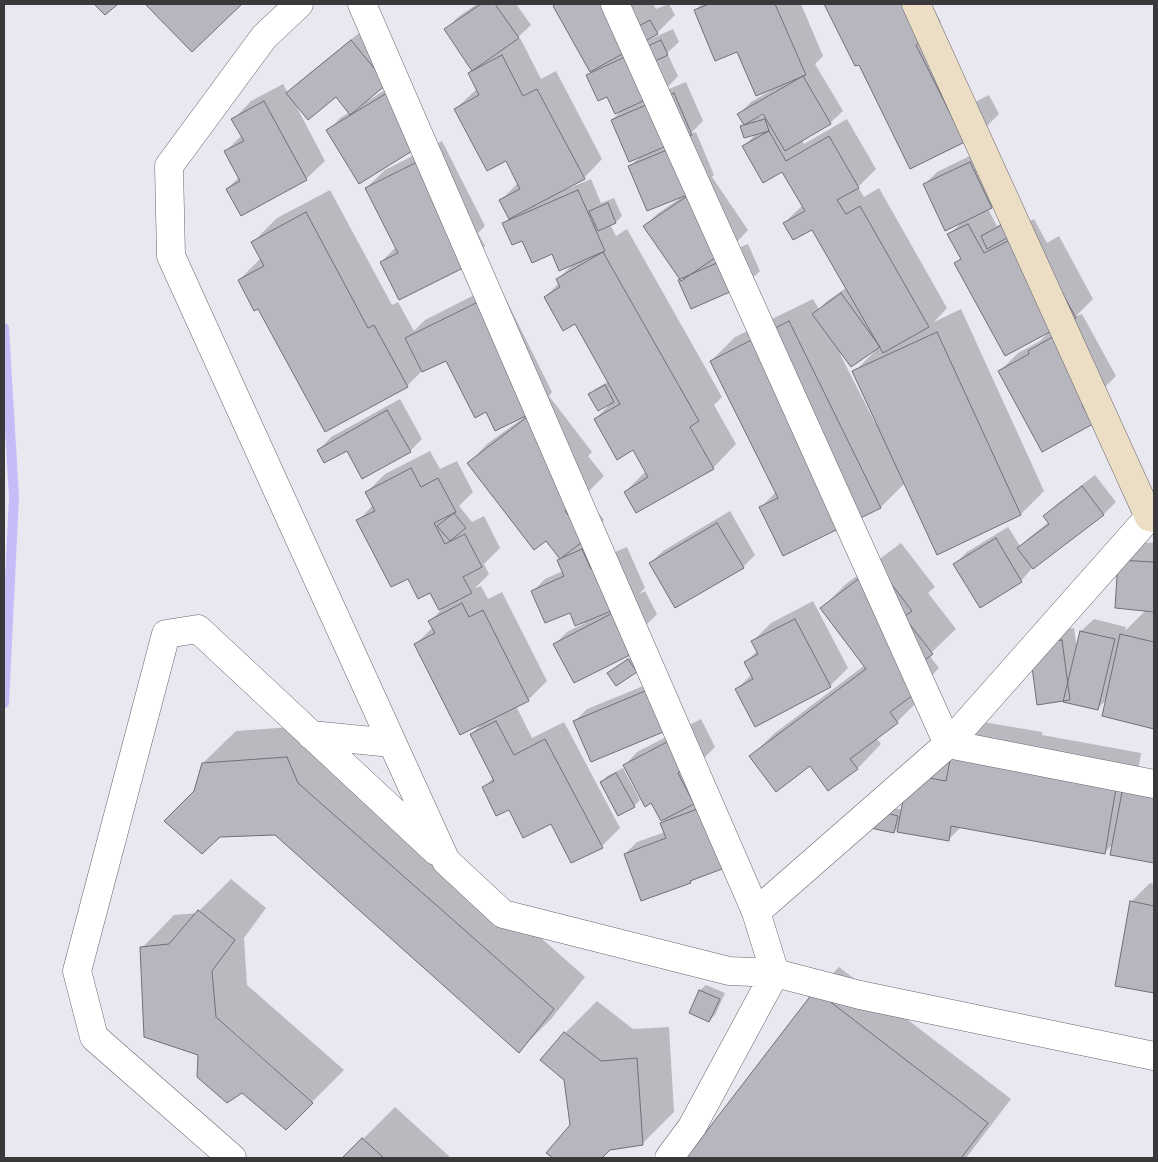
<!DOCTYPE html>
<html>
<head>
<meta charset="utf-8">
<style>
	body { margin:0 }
	#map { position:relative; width:1158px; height:1162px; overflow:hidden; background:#e9e8f1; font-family:"DM Sans",sans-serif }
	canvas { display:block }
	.frame { position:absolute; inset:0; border:5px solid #39393c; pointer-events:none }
</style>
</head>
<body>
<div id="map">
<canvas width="1158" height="1162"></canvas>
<div class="frame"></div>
</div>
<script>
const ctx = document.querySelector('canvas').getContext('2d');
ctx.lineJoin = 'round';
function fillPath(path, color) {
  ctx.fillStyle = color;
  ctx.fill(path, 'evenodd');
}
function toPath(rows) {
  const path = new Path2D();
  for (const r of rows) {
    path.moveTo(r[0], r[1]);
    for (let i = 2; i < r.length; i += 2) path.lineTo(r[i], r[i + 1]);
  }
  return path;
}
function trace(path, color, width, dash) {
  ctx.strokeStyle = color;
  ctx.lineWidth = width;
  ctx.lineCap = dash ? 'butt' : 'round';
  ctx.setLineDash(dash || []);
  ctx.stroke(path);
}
fillPath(toPath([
	[146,4,241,4,192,51],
	[477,4,516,4,531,25,515,40,520,38,541,79,556,71,602,159,584,178,566,187,567,189,591,179,601,203,614,198,622,216,616,222,610,224,616,236,627,229,722,397,714,405,736,444,713,468,625,492,646,471,634,449,595,419,611,403,590,395,595,389,609,381,576,322,545,297,559,283,558,279,573,264,553,253,523,240,504,223,510,217,501,200,519,182,507,159,455,109,477,89,469,73,473,69,445,30,458,17],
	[557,4,653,4,656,9,669,4,675,15,657,33,645,40,646,41,673,29,679,42,667,53,678,76,664,91,686,82,703,121,690,134,696,132,714,175,712,177,748,230,736,243,718,256,748,244,760,271,747,283,681,279,645,226,657,214,679,199,630,166,641,156,612,120,623,109,588,75,592,71,555,6],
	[702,4,801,4,823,56,815,64,843,111,830,123,802,139,804,144,847,119,876,169,858,187,864,197,879,188,947,308,934,322,961,309,1044,491,1021,514,937,553,905,483,881,507,784,554,761,507,776,492,711,361,735,337,813,299,819,309,826,302,847,287,813,228,784,223,803,205,783,170,744,146,757,133,742,127,745,124,739,114,751,102,775,88,695,10],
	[764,112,765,115,756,118],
	[875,351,854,372,877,422,875,423,840,354],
	[826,4,931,4,941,22,935,28,973,103,989,95,999,114,980,133,911,167,859,63,856,65],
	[364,29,399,71,365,101,366,102,399,81,432,132,328,131,340,118,350,112,336,96,293,100,325,161,306,179,227,189,239,177,225,152,242,135,233,120,251,101,283,84,288,93,300,81],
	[442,141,485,226,478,233,485,246,466,264,381,262,396,247,366,188,385,170],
	[982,150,1004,195,988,209,997,226,1013,217,1019,227,1034,219,1047,243,1059,236,1093,299,1076,316,1082,314,1116,376,1102,390,1092,423,1000,371,1018,353,1040,341,1048,333,956,263,961,257,949,235,962,222,924,185,937,172],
	[330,190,392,305,398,302,414,331,425,320,498,283,552,392,549,396,592,452,588,456,604,476,585,495,604,520,579,543,595,538,603,557,627,547,645,588,639,594,645,591,657,614,645,626,555,644,567,632,585,623,570,612,533,591,545,579,563,571,559,560,561,558,547,539,469,463,487,444,523,418,522,416,487,410,446,359,423,370,407,386,259,307,239,280,261,258,253,242,277,218],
	[400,399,422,439,410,451,348,449,319,450,331,437],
	[430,451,440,469,457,461,473,492,459,506,472,522,484,516,500,548,484,564,489,574,475,588,481,586,488,599,502,592,547,681,528,700,516,706,532,738,564,722,620,828,602,846,552,822,509,808,483,788,494,777,471,734,483,723,416,644,433,627,430,621,441,610,431,591,408,577,358,521,373,505,367,492,385,474],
	[1095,475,1116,502,1104,514,1033,567,1021,581,980,606,955,564,967,552,1008,527,1020,546,1031,536,1049,522,1045,516,1057,504],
	[730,511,755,555,743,567,650,563,663,551],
	[1138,542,1154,543,1154,610,1116,607,1120,560],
	[901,543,935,587,928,593,956,629,929,655,939,668,916,692,921,698,897,722,876,738,881,744,858,768,829,790,810,765,751,756,775,733,865,665,822,608,846,584],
	[813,601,848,668,830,686,737,689,752,674,746,662,758,650,753,641,771,623],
	[1145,611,1154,613,1154,727,1103,715,1107,699,1097,709,1063,701,1043,632,1074,628,1077,650,1081,631,1094,619,1126,627,1125,631],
	[635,654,636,671,617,684,609,673],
	[663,678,679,716,575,721,587,709],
	[701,719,715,747,703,759,705,790,691,804,712,797,734,856,721,868,694,878,691,882,642,900,625,854,637,842,665,832,661,823,669,816,652,801,625,765,637,752],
	[977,721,1042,732,1042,735,1141,753,1138,771,1154,774,1154,862,1111,854,1113,844,1104,853,961,827,948,840,899,826,894,832,878,803,902,810],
	[319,725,330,750,585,977,551,1019,519,1051,276,834,203,763,236,731],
	[623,768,640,800,634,806,602,782,607,776],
	[231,879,266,908,244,938,247,985,344,1070,286,1128,199,1054,142,948,174,915,197,913],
	[229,1028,274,1068,273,1070,229,1031],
	[1150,883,1154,884,1154,991,1117,985,1131,902],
	[839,967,1011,1099,966,1158,687,1158,816,991],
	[706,985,725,993,715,1015,709,1021,691,1012,700,990],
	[597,1001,633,1029,669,1027,674,1112,642,1144,611,1148,601,1158,555,1158,548,1153,571,1125,565,1033],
	[395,1107,451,1158,344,1158]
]), '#0003');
trace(toPath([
	[4,328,14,497,4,703]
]), '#c6bcf8', 10);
const building = toPath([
	[94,4,118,4,105,15,94,4],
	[145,4,242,4,192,52,145,4],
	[481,4,495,4,519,38,472,71,444,29,481,4],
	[556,4,624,4,637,27,650,20,658,34,590,72,553,6,556,4],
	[709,4,775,4,806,75,756,96,737,52,715,61,694,10,709,4],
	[824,4,904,4,923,41,916,45,954,121,981,134,910,169,859,65,855,66,824,4],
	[351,40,387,84,350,115,336,97,308,120,286,93,351,40],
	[661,40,668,55,653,62,667,90,615,114,607,97,598,101,586,75,661,40],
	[502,55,523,96,537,89,585,179,509,219,499,200,520,189,506,161,487,171,454,109,479,95,468,73,502,55],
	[803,76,831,124,785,151,763,114,744,125,737,114,803,76],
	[387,93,420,146,359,184,326,130,387,93],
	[674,93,692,135,629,162,611,120,674,93],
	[264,101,307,180,241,216,226,189,240,181,224,151,244,141,231,119,264,101],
	[765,119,769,131,744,138,740,126,765,119],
	[769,131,786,161,829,136,859,188,837,200,846,214,860,206,929,327,883,353,812,230,793,240,783,223,805,211,782,172,763,183,742,146,769,131],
	[684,143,702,189,647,211,628,166,684,143],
	[423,159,467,266,399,300,380,262,398,253,365,188,423,159],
	[970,162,992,208,945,231,923,184,970,162],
	[699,188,737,243,681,281,643,226,699,188],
	[578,190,605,251,559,271,552,254,532,263,522,241,512,245,502,223,578,190],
	[608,203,616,223,598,231,589,211,608,203],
	[306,212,368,328,374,325,408,387,325,432,258,309,254,311,238,280,264,266,251,242,306,212],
	[1007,222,1014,234,987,249,981,236,1007,222],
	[968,224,984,253,1016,237,1041,254,1076,318,1005,356,954,263,961,259,947,234,968,224],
	[603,252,699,421,690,427,714,469,636,513,624,492,648,477,633,450,617,460,594,419,620,404,575,324,563,331,544,297,560,287,556,279,603,252],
	[735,255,748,284,691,309,678,280,735,255],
	[841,293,880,347,851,367,812,314,841,293],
	[480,301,534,412,495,431,486,412,475,418,446,361,422,372,405,338,480,301],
	[789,321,881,508,783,556,759,507,778,498,710,361,789,321],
	[1063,331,1098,395,1082,405,1093,424,1042,452,998,371,1029,354,1028,351,1063,331],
	[937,332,1021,515,937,555,852,371,937,332],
	[605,385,614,402,598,411,588,394,605,385],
	[387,410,411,452,362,479,347,451,324,463,317,450,387,410],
	[531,414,586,495,565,511,586,539,560,559,546,541,534,550,467,463,531,414],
	[411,468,421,487,438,478,456,512,434,523,445,544,465,534,482,567,463,577,472,593,439,610,430,593,418,599,408,579,391,587,356,520,375,511,365,492,411,468],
	[1082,486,1104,515,1033,569,1017,548,1049,524,1043,516,1082,486],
	[454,513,466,528,450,541,437,526,454,513],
	[717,523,744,568,675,608,649,563,717,523],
	[996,538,1022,582,980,608,953,564,996,538],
	[582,549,591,569,615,559,633,602,575,626,570,613,545,623,531,591,564,576,557,560,582,549],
	[1118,560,1154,562,1154,612,1115,608,1118,560],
	[877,565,912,611,904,617,933,654,903,676,916,693,890,712,898,723,850,759,858,769,828,791,810,766,776,792,749,756,866,669,820,608,877,565],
	[462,603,469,617,483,610,529,701,460,735,414,644,435,633,428,621,462,603],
	[632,603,632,654,574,683,553,644,632,603],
	[795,619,831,687,755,727,735,689,753,679,744,662,758,654,751,641,795,619],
	[1080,631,1115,639,1098,710,1063,702,1080,631],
	[1120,634,1154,642,1154,729,1102,716,1120,634],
	[1062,640,1070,700,1037,705,1029,644,1062,640],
	[628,659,637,672,616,686,607,673,628,659],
	[650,689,668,730,591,762,573,721,650,689],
	[496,721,514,755,545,739,603,848,571,863,551,824,523,838,509,810,496,816,482,787,494,781,470,734,496,721],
	[688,731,704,760,678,773,694,804,661,821,651,803,645,807,623,765,688,731],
	[953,744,1118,776,1105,854,951,826,949,841,897,832,908,774,946,781,953,744],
	[287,757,298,783,554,1009,519,1053,275,835,220,837,202,854,164,821,194,791,202,763,287,757],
	[616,773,635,807,618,816,600,782,616,773],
	[1124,782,1154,788,1154,863,1110,855,1124,782],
	[700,808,722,869,690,881,691,883,641,901,624,854,666,838,660,823,700,808],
	[871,809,898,816,894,833,866,827,871,809],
	[1130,901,1154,906,1154,993,1115,986,1130,901],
	[198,910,235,940,212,971,216,1017,313,1103,286,1130,242,1093,227,1103,197,1077,198,1055,144,1037,140,947,169,944,198,910],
	[699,990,720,999,709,1022,689,1013,699,990],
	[815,990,988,1123,961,1158,686,1158,815,990],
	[564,1032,601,1061,637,1058,643,1145,610,1150,602,1158,553,1158,546,1153,570,1125,564,1080,540,1060,564,1032],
	[362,1138,384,1158,342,1158,362,1138]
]);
fillPath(building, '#b7b6bf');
trace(building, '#706e76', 1);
const street = toPath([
	[299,4,264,37,169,166,171,256,446,861,503,914,729,971,775,973,860,995,1154,1056],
	[362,4,756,912,948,744,1149,517],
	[615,4,948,744,1154,784],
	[311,735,392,743],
	[232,1158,94,1037,77,971,166,634,198,629,436,851],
	[669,1158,692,1127,775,973,756,912]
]);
const secondary = toPath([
	[916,4,1149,517,1154,518]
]);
trace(street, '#67666e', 29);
trace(secondary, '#67666e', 29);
trace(street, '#fff', 28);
trace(secondary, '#ebdec5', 28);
</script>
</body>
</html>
